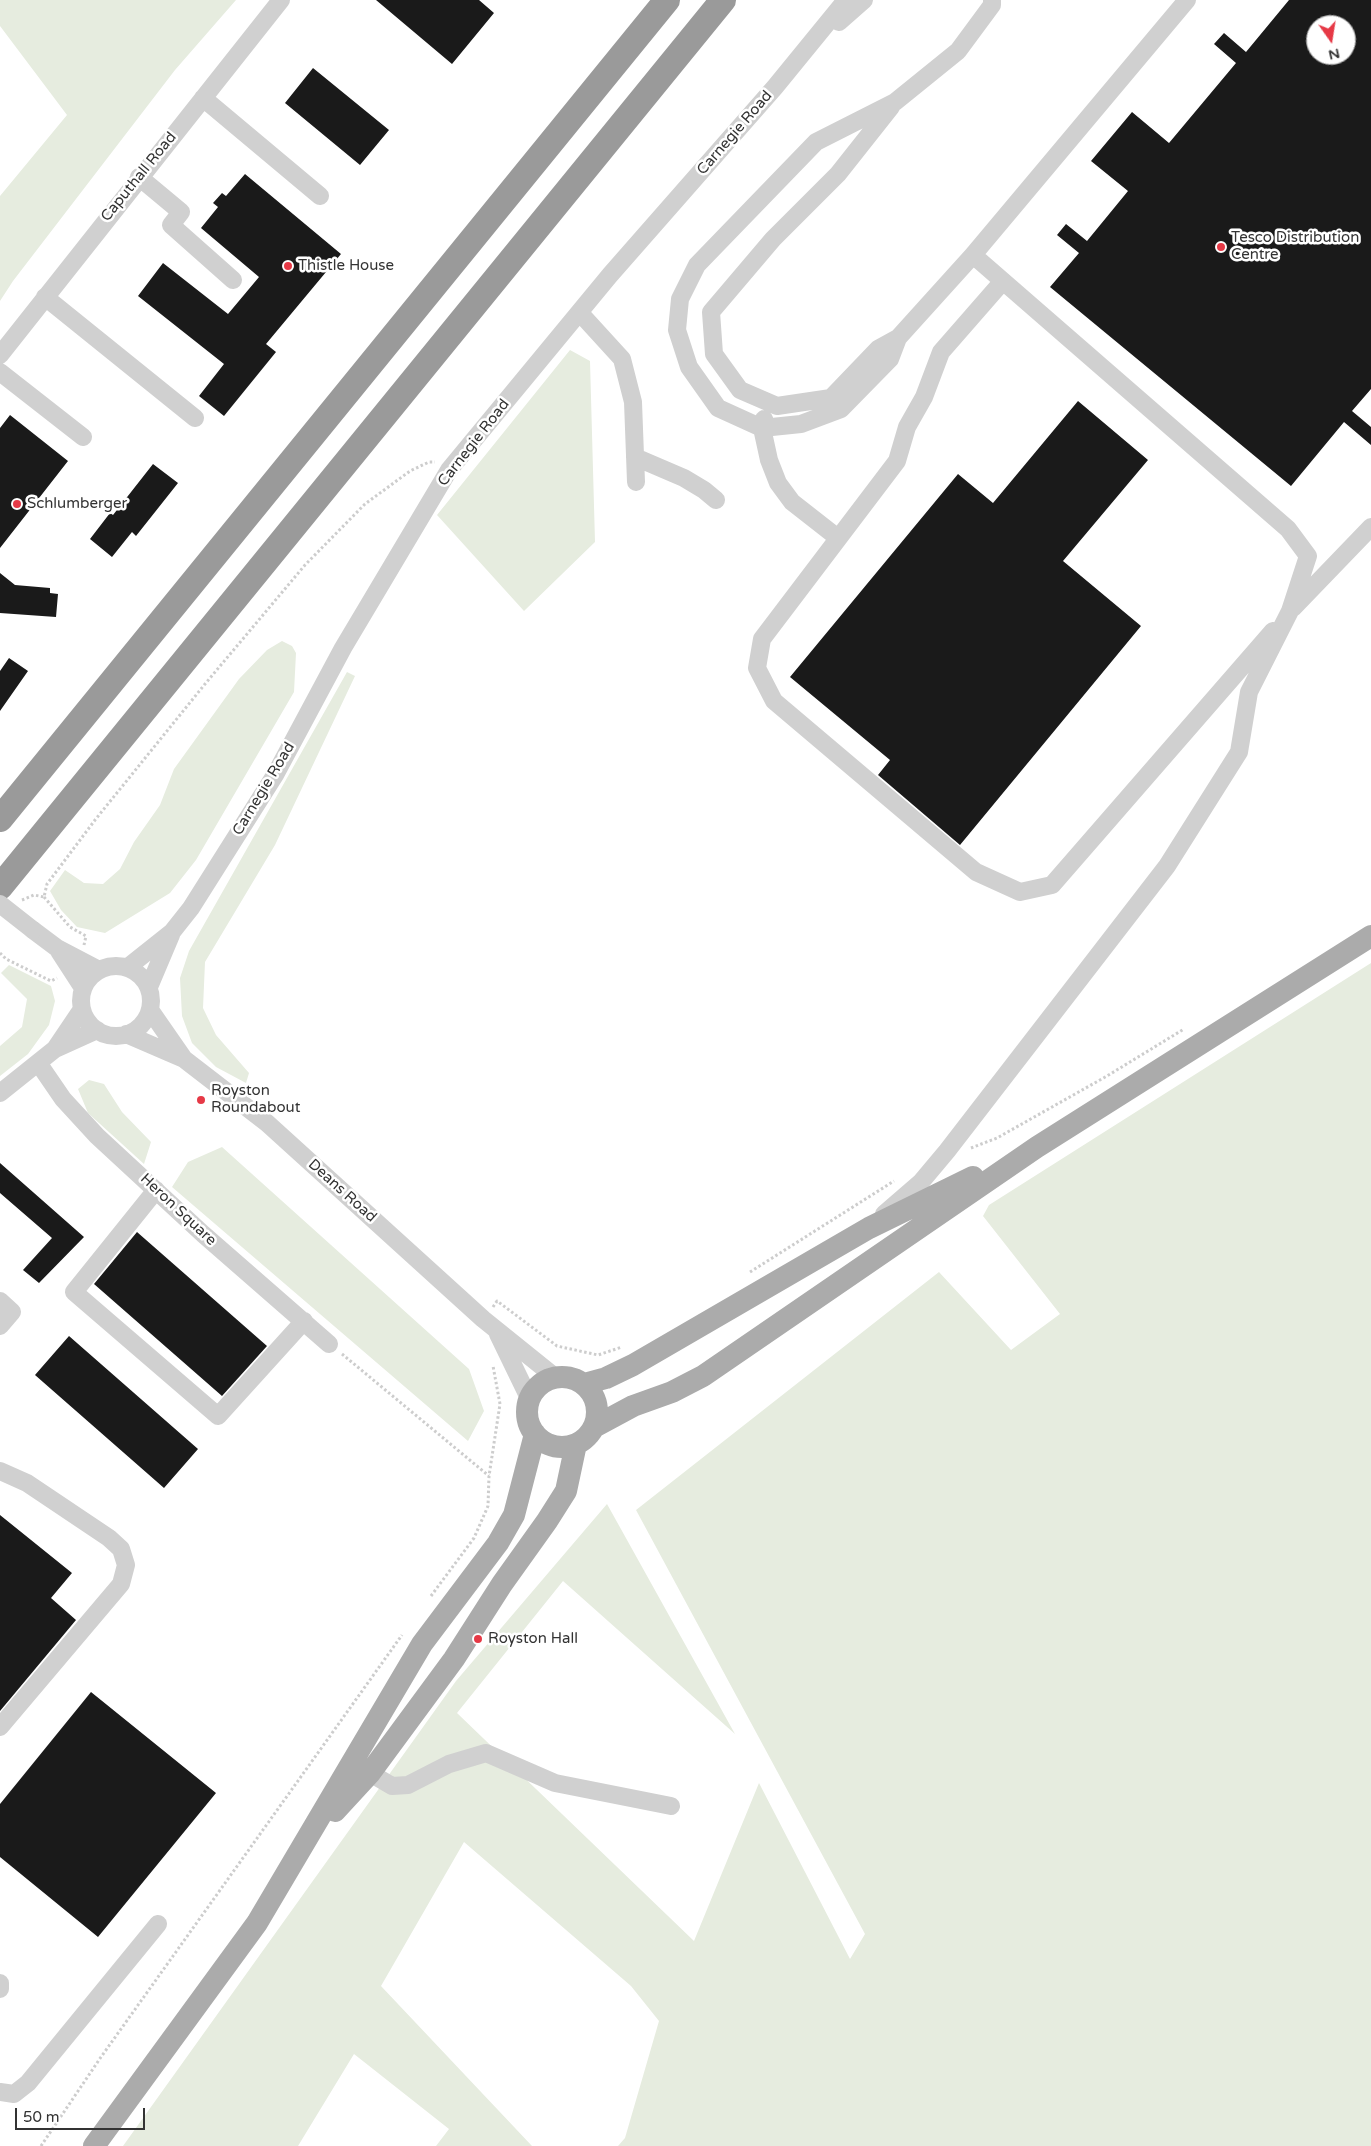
<!DOCTYPE html>
<html>
<head>
<meta charset="utf-8">
<style>
	body { margin:0 }
	#map { position:relative; width:1371px; height:2146px; overflow:hidden; background:#fff; font-family:"Varela Round",sans-serif }
	canvas { display:block }
	.north { position:absolute; left:1306px; top:15px; width:50px; height:50px; box-sizing:border-box; background:#fff; border:1px solid #adadad; border-radius:50%; rotate:167deg; font-size:14px; font-weight:700; line-height:20px; text-align:center; color:#333 }
	.north::after { content:''; display:block; margin:auto; width:18px; height:22px; background:#e63946; clip-path:polygon(50% 0,100% 100%,50% 72%,0 100%) }
	.scale { position:absolute; left:15px; top:2108px; width:130px; height:22px; box-sizing:border-box; border:2px solid #333; border-top:0; padding-left:6px; font-size:15px; line-height:18px; white-space:nowrap; color:#333; -webkit-text-stroke:4px #fff; paint-order:stroke }
</style>
</head>
<body>
<div id="map">
<canvas width="1371" height="2146"></canvas>
<div class="north">N</div>
<div class="scale">50 m</div>
</div>
<script>
const ctx = document.querySelector('canvas').getContext('2d');
ctx.lineJoin = 'round';
function fillPath(path, color) {
  ctx.fillStyle = color;
  ctx.fill(path, 'evenodd');
}
function toPath(rows) {
  const path = new Path2D();
  for (const r of rows) {
    if (r.length === 3) {
      path.moveTo(r[0] + r[2], r[1]);
      path.arc(r[0], r[1], r[2], 0, 2 * Math.PI);
      continue;
    }
    path.moveTo(r[0], r[1]);
    for (let i = 2; i < r.length; i += 2) path.lineTo(r[i], r[i + 1]);
  }
  return path;
}
function trace(path, color, width, dash) {
  ctx.strokeStyle = color;
  ctx.lineWidth = width;
  ctx.lineCap = dash ? 'butt' : 'round';
  ctx.setLineDash(dash || []);
  ctx.stroke(path);
}
function label(font, color, halo, rows, align = 'center') {
  ctx.font = font + ' "Varela Round",sans-serif';
  ctx.lineWidth = 5;
  ctx.setLineDash([]);
  ctx.textBaseline = 'middle';
  ctx.strokeStyle = halo;
  ctx.fillStyle = color;
  for (const [text, x, y, turn = 0] of rows) {
    ctx.save();
    ctx.translate(x, y);
    ctx.rotate((+turn || 0) * Math.PI / 180);
    ctx.textAlign = isNaN(turn) ? turn : align;
    if (halo) ctx.strokeText(text, 0, 0);
    ctx.fillText(text, 0, 0);
    ctx.restore();
  }
}
fillPath(toPath([
	[0,0,236,0,175,70,13,281,0,301,0,196,67,115,0,26],
	[570,350,590,361,595,542,524,611,437,515],
	[282,641,292,646,296,653,294,692,196,860,170,893,105,933,77,927,61,910,50,891,65,870,84,883,103,884,120,869,134,842,160,805,174,769,239,679,267,650],
	[347,672,355,676,275,845,205,962,203,1008,216,1035,249,1073,246,1083,216,1067,192,1043,182,1016,180,978,189,951],
	[1371,963,1371,2146,618,2146,625,2138,659,2021,631,1986,464,1842,381,1986,532,2146,436,2146,449,2129,354,2054,298,2146,123,2146,456,1681,607,1504,735,1734,563,1581,457,1713,694,1941,759,1783,850,1959,865,1934,636,1510,939,1272,1011,1350,1060,1314,983,1216,989,1205],
	[9,965,51,986,55,1001,49,1025,28,1054,0,1076,0,1046,22,1027,27,999,1,973],
	[89,1080,104,1084,122,1112,151,1142,144,1164,88,1113,78,1089],
	[222,1147,469,1369,484,1411,468,1441,172,1187,188,1162]
]), '#e6ecdf');
fillPath(toPath([
	[376,0,479,0,494,13,452,64],
	[1289,0,1371,0,1371,389,1352,411,1371,427,1371,445,1344,422,1291,486,1050,287,1079,253,1057,235,1066,224,1087,241,1128,191,1091,161,1132,112,1169,143,1236,63,1214,44,1224,33,1246,52],
	[1316,25,1346,25,1346,55,1316,55],
	[313,68,389,130,360,165,285,103],
	[245,174,341,254,266,344,276,352,224,416,199,396,224,364,138,296,163,263,228,314,259,277,201,228,218,207,213,203,222,193,226,196],
	[1078,401,1148,460,1063,561,1141,626,960,845,878,775,890,760,790,677,958,474,993,503],
	[10,415,68,461,0,548,0,428],
	[153,464,178,483,136,536,132,532,112,557,90,539,110,513,113,515],
	[0,573,15,585,50,588,50,593,58,594,56,617,0,613],
	[9,658,28,671,0,711,0,671],
	[0,1163,84,1237,39,1283,23,1270,52,1238,0,1193],
	[137,1232,267,1346,222,1396,94,1284],
	[69,1336,198,1449,164,1488,35,1375],
	[0,1515,72,1573,51,1598,76,1620,0,1711],
	[91,1692,216,1793,98,1937,0,1857,0,1804]
]), '#1a1a1a');
trace(toPath([
	[44,897,70,927,86,936,84,945],
	[22,900,34,895,44,897,47,884,95,820,205,684,305,565,365,504,410,471,429,462,435,462],
	[0,953,6,959,51,981,57,978],
	[971,1148,997,1138,1107,1076,1184,1029],
	[750,1272,894,1181],
	[493,1307,497,1301,557,1346,598,1355,622,1347],
	[342,1354,489,1476],
	[431,1596,474,1538,488,1506,489,1476,500,1404,493,1366],
	[41,2146,101,2057,402,1635]
]), '#cdcdcd', 3, [2.5, 2.5]);
trace(toPath([
	[839,22,864,0],
	[203,98,320,196],
	[891,107,838,174,773,239,711,312,714,354,740,390,777,406,831,398,878,349,898,338,973,255],
	[139,177,181,212,171,225,233,280],
	[1003,281,941,352,924,397,907,427,897,461,762,639,757,668,774,701,976,872,1020,892,1052,885,1273,631],
	[45,297,195,418],
	[580,313,622,359,633,402,636,482],
	[898,338,890,359,841,409,801,424,762,428,718,408,689,367,677,330,680,299,697,265,816,142,895,102,958,51,992,5,992,0],
	[0,355,281,0],
	[0,372,83,437],
	[764,419,762,428,769,460,778,483,792,502,838,538],
	[635,457,684,478,704,490,716,500],
	[1293,608,1371,527],
	[33,930,57,948,99,970],
	[59,951,83,988],
	[116,1001,35],
	[128,967,172,932,191,908,275,775,343,648,449,470,610,275,775,87,846,0],
	[149,987,171,935],
	[150,1010,184,1059],
	[126,1034,184,1059,267,1123,483,1319,555,1377],
	[55,1049,97,1030],
	[39,1064,63,1099,97,1136,203,1234,329,1344],
	[0,1093,55,1049,82,1009],
	[156,1190,74,1292,218,1416,304,1321],
	[884,1214,921,1182,947,1151,1167,866,1239,752,1249,692,1290,611,1308,556,1288,529,973,255,1187,0],
	[0,1301,12,1312,0,1326],
	[498,1334,529,1398],
	[0,1471,27,1483,109,1538,121,1549,126,1565,121,1584,0,1727],
	[370,1773,392,1786,408,1785,449,1764,486,1753,555,1783,671,1806],
	[0,1983,0,1989],
	[0,2092,14,2094,28,2083,158,1924]
]), '#d0d0d0', 18);
trace(toPath([
	[562,1412,35],
	[584,1384,606,1378,633,1365,869,1228,973,1177],
	[594,1427,633,1406,672,1392,703,1376,1037,1147,1371,936],
	[335,1811,370,1773,454,1659,502,1584,547,1521,566,1491,576,1444],
	[94,2146,257,1923,422,1644,498,1543,514,1515,535,1434]
]), '#ababab', 22);
trace(toPath([
	[0,819,667,0],
	[0,887,723,0]
]), '#9a9a9a', 26);
trace(toPath([
	[0,904,33,930]
]), '#d0d0d0', 18);
for (const [x, y, r, color] of [
	[1221,247,5,"#e63946"],
	[288,266,5,"#e63946"],
	[17,504,5,"#e63946"],
	[201,1100,5,"#e63946"],
	[478,1639,5,"#e63946"]
]) {
  const dot = new Path2D();
  dot.arc(x, y, r, 0, 2 * Math.PI);
  ctx.fillStyle = color;
  ctx.fill(dot);
  trace(dot, '#fff', 2);
}
label('15px', '#333', '#fff', [
	["Carnegie Road",735,133,-49],
	["Caputhall Road",139,177,-51],
	["Carnegie Road",474,443,-52],
	["Carnegie Road",264,789,-59],
	["Deans Road",342,1191,42],
	["Heron Square",178,1210,43]
]);
label('15px', '#333', '#fff', [
	["Tesco Distribution",1231,238],
	["Centre",1231,255],
	["Thistle House",298,266],
	["Schlumberger",27,504],
	["Royston",211,1091],
	["Roundabout",211,1108],
	["Royston Hall",488,1639]
], 'left');
</script>
</body>
</html>
